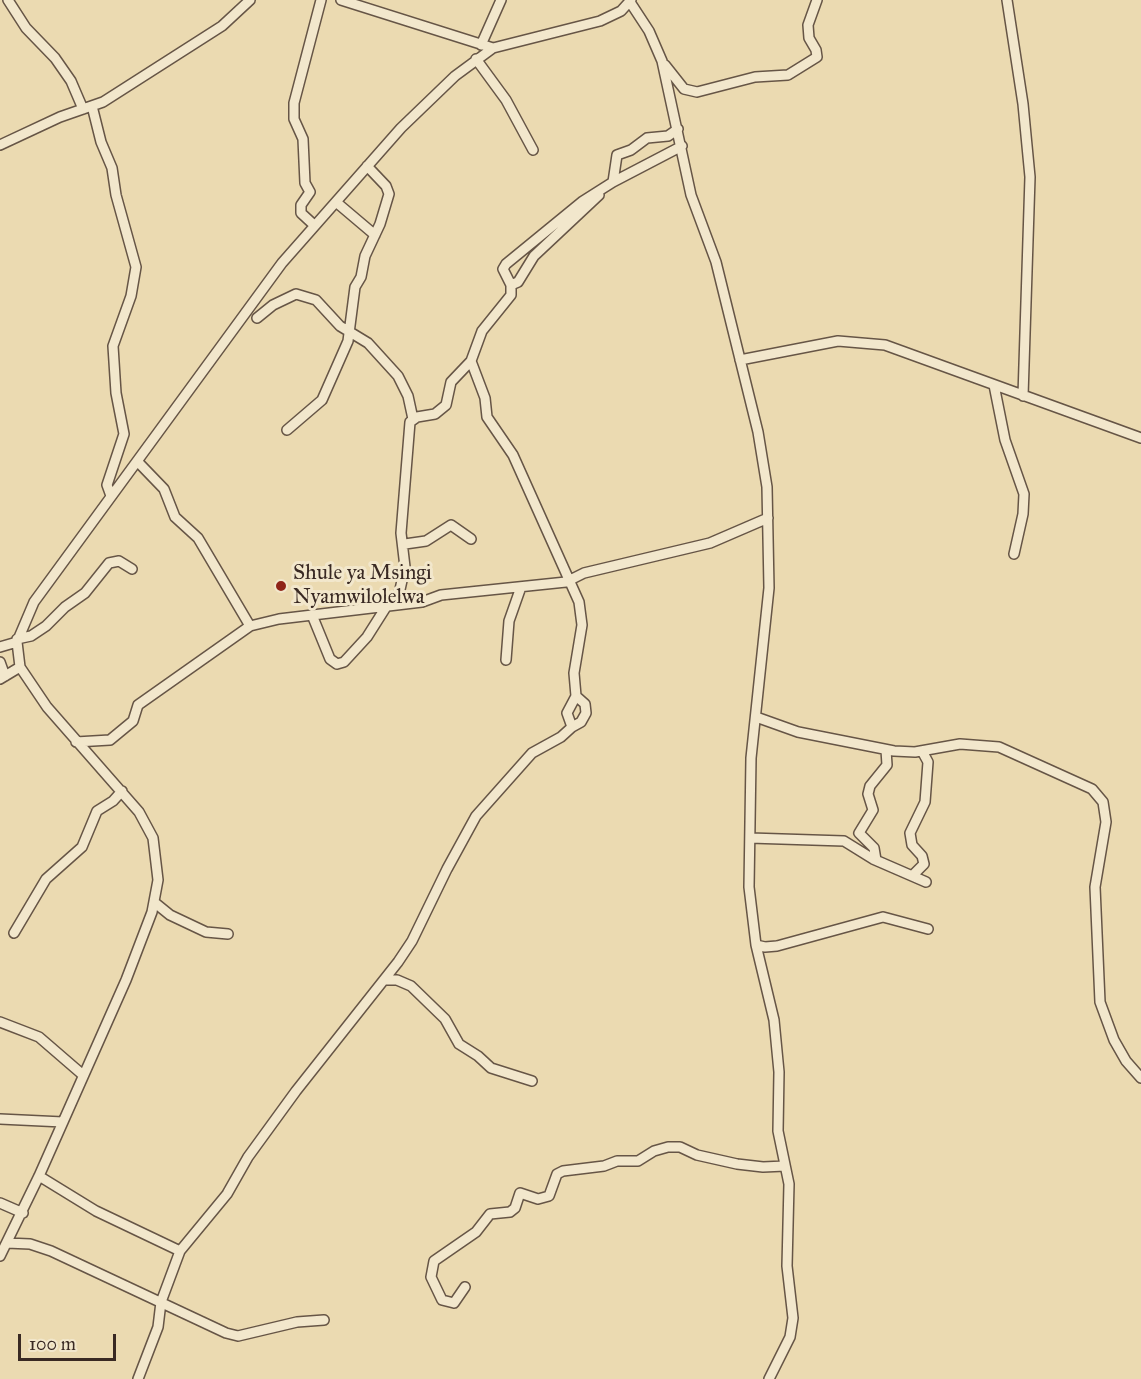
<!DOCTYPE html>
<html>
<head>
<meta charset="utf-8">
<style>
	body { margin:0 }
	#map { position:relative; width:1141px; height:1379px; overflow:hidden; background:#ebdab1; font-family:"IM FELL Great Primer",serif }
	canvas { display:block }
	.scale { position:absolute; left:18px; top:1334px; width:98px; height:27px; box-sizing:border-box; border:3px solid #392923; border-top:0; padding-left:8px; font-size:18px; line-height:21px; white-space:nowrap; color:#392923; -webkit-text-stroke:4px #f2e7cc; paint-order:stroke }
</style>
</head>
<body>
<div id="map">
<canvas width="1141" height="1379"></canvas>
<div class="scale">100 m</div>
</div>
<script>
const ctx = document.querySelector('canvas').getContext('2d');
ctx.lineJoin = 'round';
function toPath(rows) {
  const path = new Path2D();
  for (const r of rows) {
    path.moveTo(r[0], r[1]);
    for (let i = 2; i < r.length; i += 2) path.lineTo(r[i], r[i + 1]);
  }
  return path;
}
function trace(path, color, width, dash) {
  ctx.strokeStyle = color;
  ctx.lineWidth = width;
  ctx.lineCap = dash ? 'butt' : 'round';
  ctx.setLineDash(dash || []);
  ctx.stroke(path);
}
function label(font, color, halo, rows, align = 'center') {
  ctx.font = font + ' "IM FELL Great Primer",serif';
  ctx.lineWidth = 6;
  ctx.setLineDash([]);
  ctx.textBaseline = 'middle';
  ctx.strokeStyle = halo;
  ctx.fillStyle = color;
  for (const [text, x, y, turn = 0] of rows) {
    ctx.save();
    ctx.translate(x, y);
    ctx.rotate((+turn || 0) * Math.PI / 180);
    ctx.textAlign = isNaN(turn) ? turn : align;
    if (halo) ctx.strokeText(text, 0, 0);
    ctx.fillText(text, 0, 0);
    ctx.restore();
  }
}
const minor = toPath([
	[8,0,26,28,55,58,71,81,83,109],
	[341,0,493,48],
	[1007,0,1023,104,1030,177,1023,396],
	[630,2,649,31,662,61,691,195,716,262,758,432,767,487,769,588,751,758,749,887,756,945,774,1020,779,1072,778,1131,789,1184,787,1266,793,1318,790,1337,769,1379],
	[481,45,501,0],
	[476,59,506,100,533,150],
	[665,65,684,89,697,92,755,77,788,75,817,57,816,50,809,38,808,25,817,0],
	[92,106,101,142,112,168,116,195,136,267,131,296,113,346,116,393,124,434,107,485,111,496],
	[0,145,60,117,103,102,222,26,250,0],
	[613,182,682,146],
	[336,202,375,235],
	[314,225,301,213,301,205,310,192,305,183,303,139,294,119,294,103,321,0],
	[511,285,518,282,534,256,599,195],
	[257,318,273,305,296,294,316,300,340,326,368,343,398,376,408,396,413,419],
	[740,360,838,341,885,345,1141,438],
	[994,385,1005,440,1024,494,1023,514,1014,554],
	[287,430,322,400,348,341,355,287,361,277,365,256,380,224,389,194,386,186,367,166],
	[137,461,164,489,175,517,198,538,250,626],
	[405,544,426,541,451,525,471,539],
	[397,603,405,567,401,533,410,422,417,417,435,414,446,405,451,382,471,361,482,331,511,295,511,285,503,269,506,264,583,201,613,182,617,155,631,150,647,138,668,136,678,129],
	[312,615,330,659,337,664,344,662,367,637,386,607],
	[17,639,31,636,46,626,65,607,85,593,109,563,119,561,132,569],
	[0,647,17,642],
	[506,660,509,621,521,587],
	[0,662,5,676],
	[0,679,20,667],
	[756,717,798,732,894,751,915,752,960,744,999,747,1092,789,1103,802,1106,822,1095,887,1100,1002,1114,1040,1126,1061,1141,1078],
	[572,727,581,722,586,713,585,704,576,696],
	[76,742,110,740,133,721,138,705,250,626,279,619,422,602,441,595,566,582,584,573,710,543,768,518],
	[750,838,844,841,873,859,926,882],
	[876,860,874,848,859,833,873,810,868,794,870,786,887,765,886,750],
	[913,875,924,864,922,856,912,845,910,833,925,802,928,762,922,751],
	[154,902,170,915,206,932,228,934],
	[14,933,46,879,82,847,97,811,113,801,122,791],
	[756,945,765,947,777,946,883,917,928,929],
	[385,980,397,980,411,986,445,1019,459,1044,478,1056,491,1068,532,1081],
	[0,1022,39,1037,83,1075],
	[0,1119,63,1122],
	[39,1176,96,1211,180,1251],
	[0,1203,23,1213],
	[7,1243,30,1244,51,1251,226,1333,238,1336,297,1322,324,1320],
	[0,1256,39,1176,126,980,152,912,158,880,153,838,139,812,47,707,20,667,17,642,34,602,282,263,401,128,455,76,493,48,600,21,621,11,631,0],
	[465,1287,454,1303,442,1300,431,1277,434,1261,476,1232,490,1214,510,1212,515,1208,520,1193,538,1199,549,1196,557,1174,563,1171,604,1166,617,1161,638,1161,654,1151,668,1147,680,1147,697,1155,737,1164,763,1167,785,1166],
	[138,1379,158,1327,161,1302,180,1251,227,1194,248,1157,296,1091,398,962,412,941,447,869,476,816,532,753,561,737,572,727,567,713,576,696,574,673,582,625,579,602,513,455,487,417,485,398,471,361]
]);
trace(minor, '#665546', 12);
trace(minor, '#f2e7cc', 9);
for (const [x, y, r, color] of [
	[281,586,6,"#8f2418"]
]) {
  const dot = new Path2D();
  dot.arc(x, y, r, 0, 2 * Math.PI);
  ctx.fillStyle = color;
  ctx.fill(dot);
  trace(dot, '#f2e7cc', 2);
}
label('21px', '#392923', '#f2e7cc', [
	["Shule ya Msingi",293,574],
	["Nyamwilolelwa",293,598]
], 'left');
</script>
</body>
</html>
